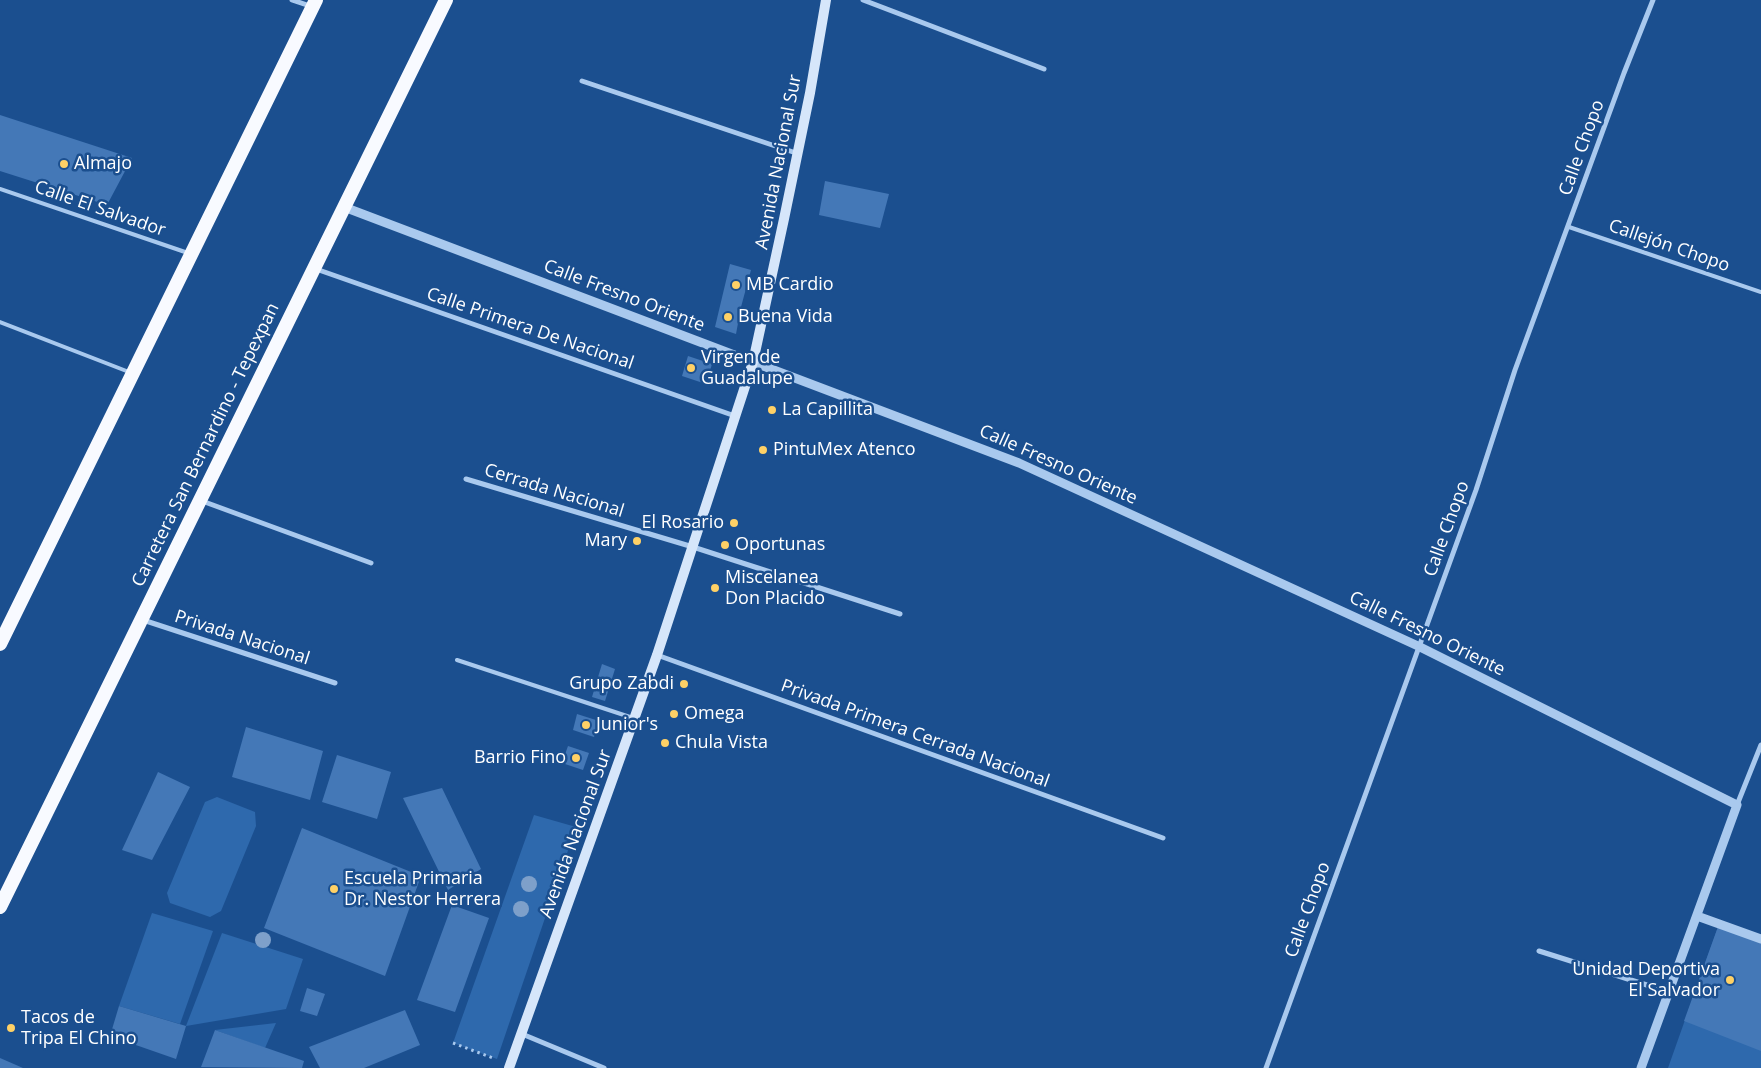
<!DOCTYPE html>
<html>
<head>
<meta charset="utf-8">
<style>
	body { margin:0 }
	canvas { display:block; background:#1b4f8f }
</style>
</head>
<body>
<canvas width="1761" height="1068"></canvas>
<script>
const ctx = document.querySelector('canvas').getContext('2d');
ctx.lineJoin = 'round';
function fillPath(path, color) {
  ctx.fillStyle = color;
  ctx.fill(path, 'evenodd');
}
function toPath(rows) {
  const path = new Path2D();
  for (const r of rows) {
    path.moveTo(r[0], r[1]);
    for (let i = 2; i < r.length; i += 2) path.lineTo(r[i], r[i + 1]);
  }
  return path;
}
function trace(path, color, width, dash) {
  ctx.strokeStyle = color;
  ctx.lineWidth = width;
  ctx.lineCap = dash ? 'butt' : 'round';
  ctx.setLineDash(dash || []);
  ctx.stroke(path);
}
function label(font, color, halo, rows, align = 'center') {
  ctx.font = font + ' "Open Sans",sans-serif';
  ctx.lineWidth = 5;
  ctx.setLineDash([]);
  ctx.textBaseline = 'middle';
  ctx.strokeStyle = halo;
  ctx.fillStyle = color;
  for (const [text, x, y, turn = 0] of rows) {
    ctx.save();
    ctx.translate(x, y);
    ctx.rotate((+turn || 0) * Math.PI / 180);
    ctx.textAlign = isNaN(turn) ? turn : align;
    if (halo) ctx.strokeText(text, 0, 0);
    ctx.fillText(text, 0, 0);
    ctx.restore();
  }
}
fillPath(toPath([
	[217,797,255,812,256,826,221,911,210,917,170,903,167,893,205,802],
	[534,815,576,827,497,1059,453,1043],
	[152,913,213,931,180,1024,119,1006],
	[1719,924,1761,939,1761,1068,1668,1068],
	[222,933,303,959,286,1009,186,1026],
	[276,1023,265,1048,215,1030]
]), '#2e69ad');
fillPath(toPath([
	[0,115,132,158,107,205,0,171],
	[825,181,889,194,880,228,819,215],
	[730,264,751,270,741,307,736,334,715,327],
	[688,356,712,364,706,384,682,376],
	[602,664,615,669,605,701,592,697],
	[577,714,599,721,594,737,573,730],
	[246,727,323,751,310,800,232,777],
	[568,746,589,753,583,770,562,763],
	[337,755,391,772,377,819,322,802],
	[158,772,190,787,152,860,122,850],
	[442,788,481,869,448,890,403,798],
	[302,828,421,876,385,976,264,928],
	[452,905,489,918,455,1012,417,1000],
	[1719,924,1761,939,1761,1051,1684,1021],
	[307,988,325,994,317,1016,300,1011],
	[119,1006,186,1026,176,1059,110,1036],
	[405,1010,420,1045,364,1068,320,1068,309,1047],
	[215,1030,304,1061,302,1068,201,1067],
	[0,1058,23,1068,0,1068]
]), '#4478b7');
trace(toPath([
	[453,1043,493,1058]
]), '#a9c9ee', 3, [2.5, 4]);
trace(toPath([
	[0,189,188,253],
	[1569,227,1761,292],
	[0,322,129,372],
	[457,660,633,718]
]), '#a9c9ee', 4);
trace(toPath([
	[292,0,310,6],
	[863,0,1044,69],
	[582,81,796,153],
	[316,269,735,416],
	[466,479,693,547,900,614],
	[202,501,371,563],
	[143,620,335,683],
	[657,655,1163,838],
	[1737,805,1761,745],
	[1539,951,1669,992],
	[522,1034,604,1068],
	[1266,1068,1476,490,1515,370,1624,73,1653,0]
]), '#a9c9ee', 5);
trace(toPath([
	[344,207,1019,463,1418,646,1737,805,1641,1068],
	[1697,916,1761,939]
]), '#a9c9ee', 9);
trace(toPath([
	[509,1068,657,655,753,362,784,219,810,93,826,0]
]), '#d6e6fa', 10);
trace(toPath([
	[0,644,316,0],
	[0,907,446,0]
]), '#f8faff', 14);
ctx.fillStyle = '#7ea0ca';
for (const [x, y] of [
	[529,884],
	[521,909],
	[263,940]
]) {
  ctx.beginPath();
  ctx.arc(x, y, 8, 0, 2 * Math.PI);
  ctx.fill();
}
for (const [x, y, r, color] of [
	[64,164,5,"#ffd166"],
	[736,285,5,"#ffd166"],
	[728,317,5,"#ffd166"],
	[691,368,5,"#ffd166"],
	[772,410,5,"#ffd166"],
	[763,450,5,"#ffd166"],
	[734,523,5,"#ffd166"],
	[637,541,5,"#ffd166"],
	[725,545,5,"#ffd166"],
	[715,588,5,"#ffd166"],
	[684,684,5,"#ffd166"],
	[674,714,5,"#ffd166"],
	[586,725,5,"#ffd166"],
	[665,743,5,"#ffd166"],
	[576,758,5,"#ffd166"],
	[334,889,5,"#ffd166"],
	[1730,980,5,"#ffd166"],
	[11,1028,5,"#ffd166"]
]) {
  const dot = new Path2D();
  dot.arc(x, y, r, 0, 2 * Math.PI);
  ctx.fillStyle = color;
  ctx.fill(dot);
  trace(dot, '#1b4f8f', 2);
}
label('18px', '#fff', '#1b4f8f', [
	["Calle Chopo",1582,148,-70],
	["Avenida Nacional Sur",779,162,-79],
	["Calle El Salvador",100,209,19],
	["Callejón Chopo",1669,246,19],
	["Calle Fresno Oriente",624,296,21],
	["Calle Primera De Nacional",530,329,19],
	["Carretera San Bernardino - Tepexpan",206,445,-64],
	["Calle Fresno Oriente",1058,465,24],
	["Cerrada Nacional",554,491,17],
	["Calle Chopo",1447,529,-70],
	["Calle Fresno Oriente",1427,634,26],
	["Privada Nacional",242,638,18],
	["Privada Primera Cerrada Nacional",915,734,20],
	["Avenida Nacional Sur",576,834,-70],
	["Calle Chopo",1308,910,-70]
]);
label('18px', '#fff', '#1b4f8f', [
	["Almajo",74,164],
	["MB Cardio",746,285],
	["Buena Vida",738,317],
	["Virgen de",701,358],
	["Guadalupe",701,379],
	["La Capillita",782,410],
	["PintuMex Atenco",773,450],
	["El Rosario",724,523,"right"],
	["Mary",627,541,"right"],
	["Oportunas",735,545],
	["Miscelanea",725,578],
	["Don Placido",725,599],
	["Grupo Zabdi",674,684,"right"],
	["Omega",684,714],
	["Junior's",596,725],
	["Chula Vista",675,743],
	["Barrio Fino",566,758,"right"],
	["Escuela Primaria",344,879],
	["Dr. Nestor Herrera",344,900],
	["Unidad Deportiva",1720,970,"right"],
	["El Salvador",1720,991,"right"],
	["Tacos de",21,1018],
	["Tripa El Chino",21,1039]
], 'left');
</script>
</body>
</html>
